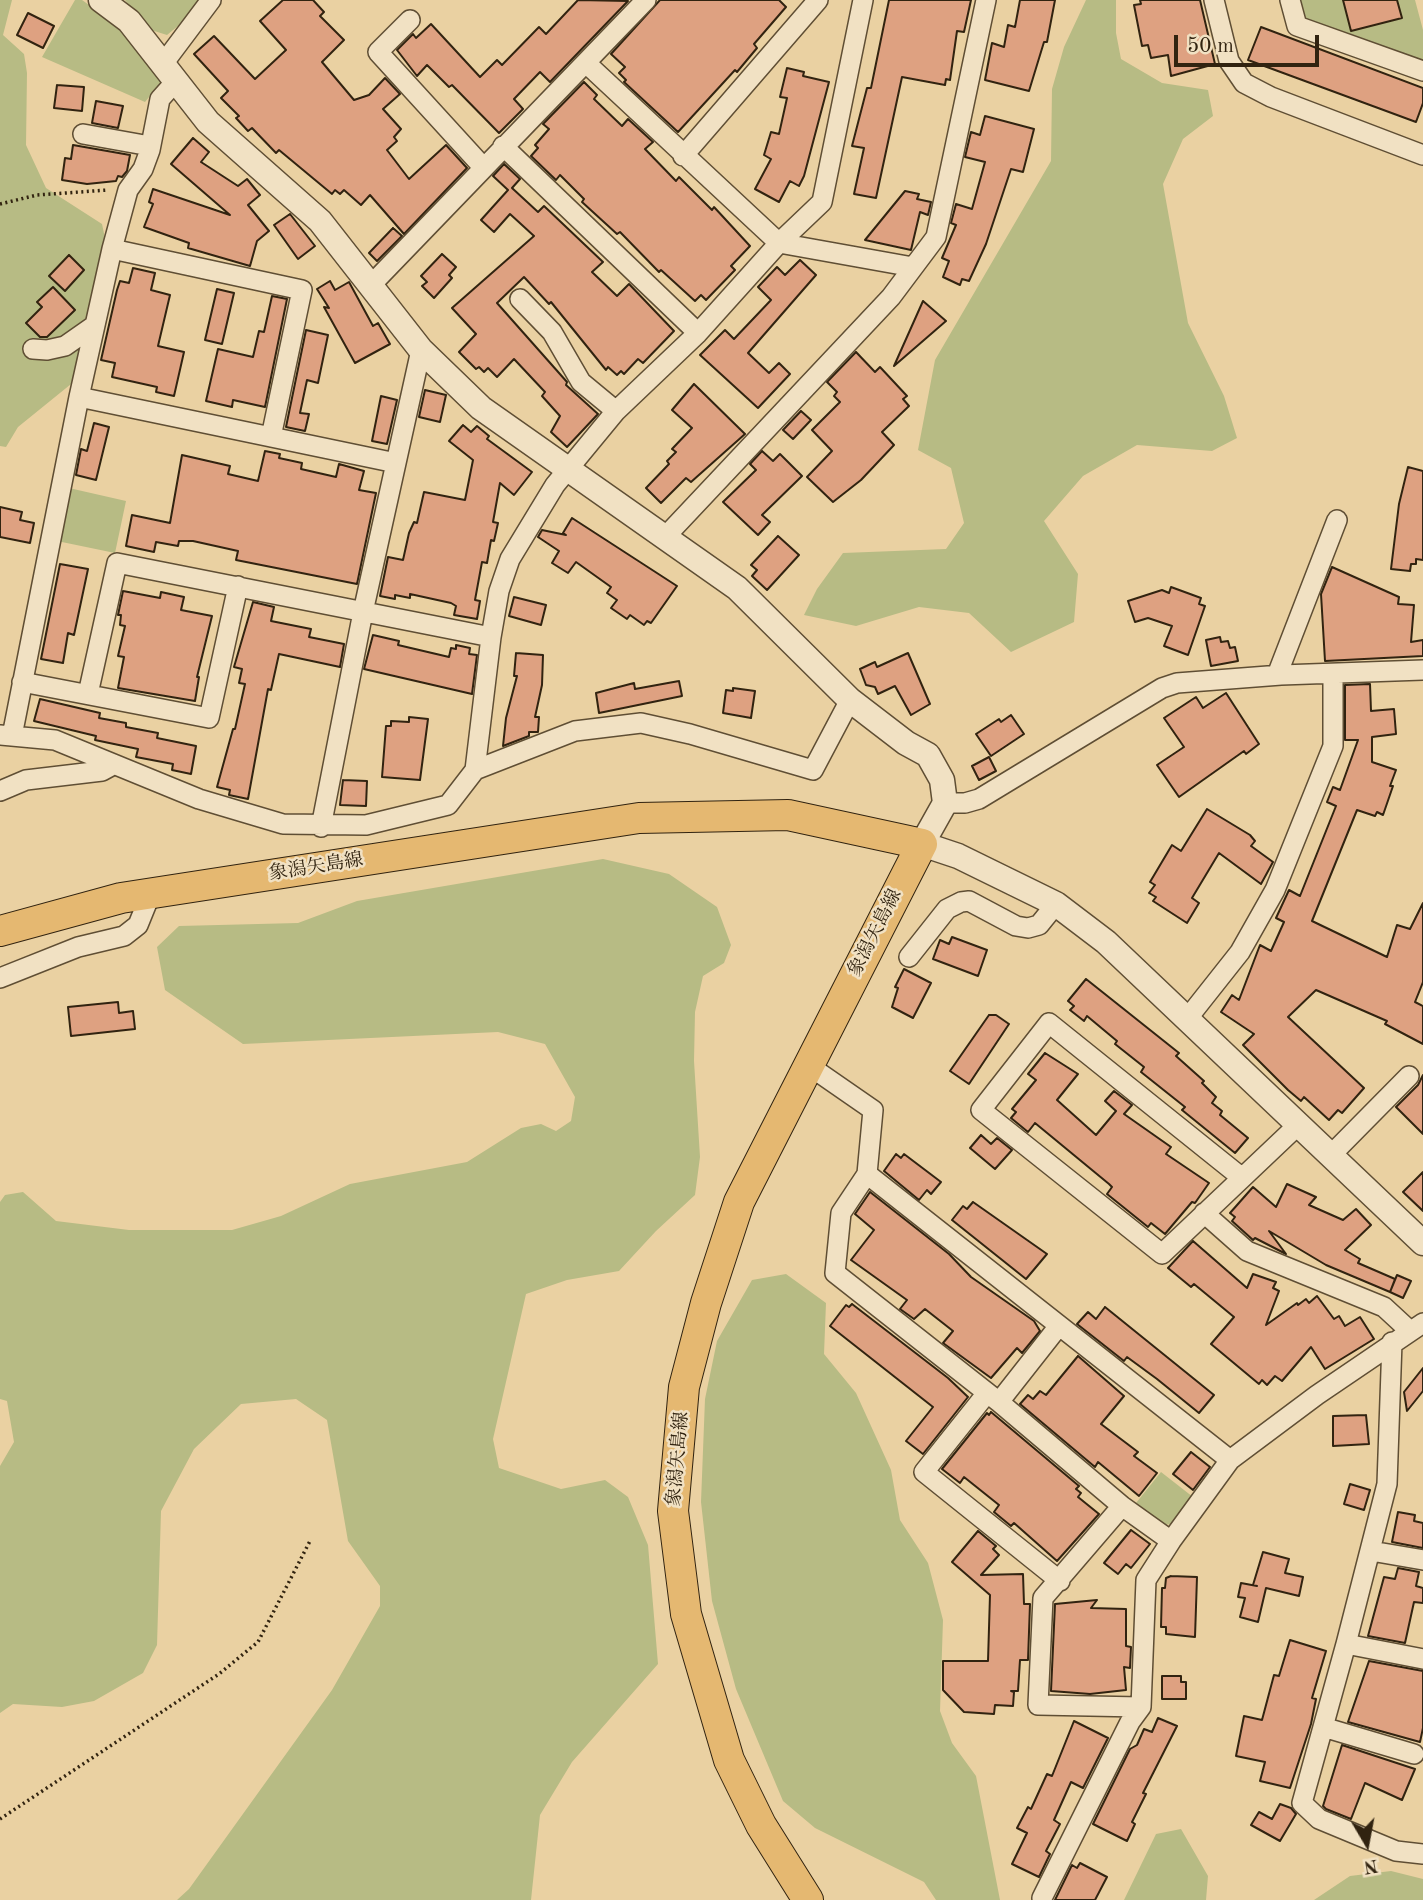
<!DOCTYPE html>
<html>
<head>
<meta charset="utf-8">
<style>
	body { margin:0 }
	#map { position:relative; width:1423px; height:1900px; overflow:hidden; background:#ead1a2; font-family:"Old Standard TT",serif }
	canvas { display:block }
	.north { position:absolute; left:1332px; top:1809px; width:70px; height:70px; -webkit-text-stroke:5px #f1e1c3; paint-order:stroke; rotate:170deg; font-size:19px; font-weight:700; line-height:28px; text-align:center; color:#312310 }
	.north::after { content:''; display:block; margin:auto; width:24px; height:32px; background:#312310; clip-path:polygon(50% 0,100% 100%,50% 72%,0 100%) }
	.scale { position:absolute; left:1174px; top:35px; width:145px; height:32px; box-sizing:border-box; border:4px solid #312310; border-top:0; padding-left:9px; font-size:21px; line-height:24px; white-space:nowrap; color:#312310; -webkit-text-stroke:5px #f1e1c3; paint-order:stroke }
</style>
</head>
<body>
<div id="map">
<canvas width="1423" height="1900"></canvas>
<div class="north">N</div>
<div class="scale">50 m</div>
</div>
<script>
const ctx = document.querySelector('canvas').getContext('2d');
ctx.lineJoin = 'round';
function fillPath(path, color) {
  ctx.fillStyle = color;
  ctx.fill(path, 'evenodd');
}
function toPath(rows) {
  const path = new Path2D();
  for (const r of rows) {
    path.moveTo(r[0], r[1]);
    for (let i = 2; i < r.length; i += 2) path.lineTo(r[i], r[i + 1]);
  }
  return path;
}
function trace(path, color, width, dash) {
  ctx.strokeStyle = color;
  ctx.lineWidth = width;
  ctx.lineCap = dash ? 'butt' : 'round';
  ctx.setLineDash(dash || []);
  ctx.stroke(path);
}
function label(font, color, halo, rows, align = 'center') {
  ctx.font = font + ' "Old Standard TT","Noto Serif JP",serif';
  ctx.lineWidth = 5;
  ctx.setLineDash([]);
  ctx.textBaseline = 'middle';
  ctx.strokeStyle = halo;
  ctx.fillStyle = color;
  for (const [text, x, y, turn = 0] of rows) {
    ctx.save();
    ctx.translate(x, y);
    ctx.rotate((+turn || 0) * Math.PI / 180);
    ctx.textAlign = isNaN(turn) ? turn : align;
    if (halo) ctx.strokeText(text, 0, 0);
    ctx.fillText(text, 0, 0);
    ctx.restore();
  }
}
fillPath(toPath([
	[0,0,12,0,3,35,24,54,27,73,26,145,46,188,102,224,106,243,76,380,18,427,6,447,0,446],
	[75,0,82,0,119,26,163,80,145,102,42,57],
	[125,0,198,0,184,21,167,35,148,29],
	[1086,0,1116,0,1116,33,1121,59,1162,83,1208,90,1213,116,1183,139,1163,184,1188,323,1224,396,1237,438,1212,451,1137,445,1083,476,1044,521,1078,574,1074,622,1011,652,969,613,919,607,856,626,804,615,817,589,843,553,946,549,964,523,951,468,918,450,935,360,1051,161,1052,89,1064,47],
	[1299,0,1415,0,1423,30,1423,63,1304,19],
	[69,488,126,501,115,553,57,541],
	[603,859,669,874,717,907,731,945,724,963,703,976,695,1012,694,1061,700,1157,695,1195,656,1231,619,1271,567,1280,526,1294,493,1439,499,1468,561,1489,605,1480,628,1497,648,1545,658,1664,572,1762,540,1815,531,1900,177,1900,189,1889,332,1690,380,1606,380,1586,348,1541,327,1420,296,1399,241,1404,194,1449,161,1511,157,1645,143,1673,94,1701,62,1707,13,1704,0,1713,0,1466,14,1442,7,1401,0,1399,0,1202,5,1195,23,1192,56,1221,129,1230,232,1230,281,1216,350,1184,467,1162,521,1128,541,1124,556,1131,571,1121,575,1097,545,1044,498,1032,243,1044,165,990,157,947,179,926,298,923,357,901],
	[786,1274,826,1303,824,1354,856,1393,891,1470,900,1520,928,1563,943,1620,940,1711,952,1743,976,1776,1000,1900,936,1900,924,1882,815,1828,783,1801,736,1689,712,1601,701,1502,705,1399,717,1341,752,1280],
	[1161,1472,1193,1497,1172,1524,1164,1525,1136,1503],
	[1181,1829,1208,1876,1206,1900,1124,1900,1156,1834],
	[1391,1871,1423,1879,1423,1900,1314,1900,1350,1876]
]), '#b7bb84');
const building = toPath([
	[283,0,313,0,324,12,320,16,344,40,322,62,354,100,369,95,385,78,400,94,383,109,401,129,394,137,397,141,387,150,409,179,446,145,467,168,404,234,370,195,361,205,344,190,340,194,335,190,332,194,279,150,276,153,252,128,248,131,236,118,239,116,221,98,228,91,194,54,214,36,255,79,286,50,260,21,283,0],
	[578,0,628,1,550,82,540,72,514,99,523,109,499,133,452,85,449,87,427,65,417,76,397,50,413,34,416,38,431,24,480,77,497,60,502,65,539,27,546,34,578,0],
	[660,0,779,0,786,7,754,44,757,48,737,72,735,70,678,132,624,82,626,80,619,73,625,67,611,54,660,0],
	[889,0,971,0,964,32,957,31,950,80,946,79,945,85,902,77,876,198,854,194,864,148,852,146,867,88,871,88,889,0],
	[1020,0,1055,0,1047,42,1044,42,1029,91,985,80,992,43,1004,47,1008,25,1015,27,1020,0],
	[1140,0,1200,0,1215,64,1171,76,1168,55,1151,58,1148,45,1142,46,1134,5,1141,4,1140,0],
	[1343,0,1397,0,1402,18,1351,31,1343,0],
	[28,13,54,26,43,48,17,35,28,13],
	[1261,27,1423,88,1423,103,1416,122,1248,60,1261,27],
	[787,68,804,72,803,76,829,82,804,176,799,186,790,181,779,202,755,189,771,159,764,155,771,132,779,134,787,98,780,97,787,68],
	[584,82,597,95,594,99,622,126,628,119,653,142,645,149,676,181,679,177,712,210,714,207,750,246,731,266,735,270,706,300,701,295,695,301,661,270,659,272,620,232,617,234,582,202,584,199,560,175,556,180,531,156,538,148,535,145,549,129,543,124,584,82],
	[57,85,84,87,82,111,54,108,57,85],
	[96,101,123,106,118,128,92,123,96,101],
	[985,116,1034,129,1023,172,1011,169,986,244,969,281,962,279,960,285,943,277,949,261,942,258,956,225,951,223,956,204,972,209,985,162,965,157,971,132,980,135,985,116],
	[193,138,209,152,201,162,238,186,247,179,260,195,248,205,269,231,257,241,250,266,188,248,189,243,144,227,153,204,149,202,153,189,230,215,171,164,193,138],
	[73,145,130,155,127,171,122,177,118,176,116,181,87,184,62,180,65,158,71,159,73,145],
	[504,164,520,179,512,188,538,212,544,206,603,262,592,272,617,296,629,284,674,331,643,363,638,359,624,374,621,371,617,375,608,367,606,370,551,302,549,304,524,277,497,303,567,382,566,385,598,414,567,447,551,432,560,416,542,396,545,392,514,359,497,377,488,368,484,372,479,367,476,369,459,352,476,334,452,308,534,236,510,214,494,232,481,220,508,190,493,176,504,164],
	[905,191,919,194,917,199,931,202,928,215,920,212,911,250,865,240,905,191],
	[290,214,315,246,298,259,274,225,290,214],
	[393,228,402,236,377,261,369,253,393,228],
	[442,254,456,267,449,275,452,278,434,298,422,286,427,282,421,276,442,254],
	[69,255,84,270,65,291,49,276,69,255],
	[800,260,816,275,748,353,769,373,779,363,790,374,758,408,700,355,725,330,734,339,771,300,758,287,777,267,785,275,800,260],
	[133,268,155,273,151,290,170,295,158,346,184,352,174,396,156,392,157,387,112,377,115,363,101,360,117,290,120,281,129,283,133,268],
	[330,281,335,290,349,282,373,326,378,323,390,344,355,363,324,307,329,308,317,289,330,281],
	[53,287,75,310,47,337,40,337,26,323,42,307,37,302,53,287],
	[217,289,234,293,222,344,205,340,217,289],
	[272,296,287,299,265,407,233,400,232,407,206,401,218,349,253,357,259,331,264,332,272,296],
	[923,301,946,321,894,366,923,301],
	[306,330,328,335,318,383,307,380,300,413,309,414,305,431,286,427,306,330],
	[856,352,875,372,880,367,907,396,903,399,909,406,882,432,894,445,861,480,833,502,807,477,832,451,812,430,840,402,834,396,837,392,827,382,856,352],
	[694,384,745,434,691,482,686,478,661,503,646,488,669,464,667,461,676,452,672,449,692,428,672,410,694,384],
	[425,390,446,395,440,422,419,417,425,390],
	[381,396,397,400,387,444,372,441,381,396],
	[801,411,811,420,793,439,783,430,801,411],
	[94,423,109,427,96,480,76,475,81,449,87,451,94,423],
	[463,425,471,432,477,426,489,436,487,439,532,472,514,495,500,483,493,522,498,523,494,541,491,540,487,563,482,562,475,600,480,601,477,619,454,615,456,606,451,603,410,594,410,598,395,595,395,599,380,596,388,557,403,560,409,533,414,522,417,523,424,492,465,500,473,460,449,441,463,425],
	[265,451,280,454,279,458,302,463,301,469,336,477,339,464,364,471,359,490,376,493,357,584,236,560,238,551,193,541,179,541,178,546,156,542,154,552,126,546,132,515,170,523,182,455,230,466,228,474,258,481,265,451],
	[762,451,773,461,780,454,802,476,762,515,770,522,758,535,723,502,756,470,750,464,762,451],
	[1408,467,1423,471,1423,560,1416,559,1416,564,1411,564,1410,571,1391,569,1399,504,1408,467],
	[0,507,22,512,20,520,34,523,30,543,0,537,0,507],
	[572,518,677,586,651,623,647,621,644,625,630,615,627,619,611,608,617,600,607,593,611,587,576,562,568,573,552,563,559,551,538,537,542,530,566,535,563,533,572,518],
	[778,536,799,555,767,590,752,576,757,570,751,565,778,536],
	[60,564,88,569,74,635,68,633,63,663,41,659,60,564],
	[1332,567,1399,597,1398,604,1414,605,1411,642,1423,640,1423,656,1325,661,1321,594,1332,567],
	[1171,587,1201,598,1199,604,1205,606,1188,655,1164,646,1172,626,1148,618,1135,622,1128,601,1162,590,1169,593,1171,587],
	[123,591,160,598,161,592,184,597,181,610,212,616,197,677,199,677,195,701,118,688,124,657,118,656,125,626,120,625,121,615,118,615,123,591],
	[514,597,546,605,541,625,509,616,514,597],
	[253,602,274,607,271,621,311,629,309,637,344,644,340,667,279,654,271,690,268,689,248,799,229,795,230,790,217,787,233,729,235,729,245,684,239,683,242,669,234,667,253,602],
	[373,635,399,641,398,645,449,657,451,648,456,649,456,645,470,648,469,654,477,655,472,694,364,669,373,635],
	[1220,637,1221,642,1228,641,1230,648,1235,647,1238,661,1211,666,1206,640,1220,637],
	[516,653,543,655,542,685,535,717,539,717,538,732,529,732,529,736,503,746,506,718,517,676,514,676,516,653],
	[908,653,930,704,911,715,895,686,878,694,875,687,866,685,860,669,875,662,877,667,908,653],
	[679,681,682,696,599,713,596,693,634,683,635,689,679,681],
	[1370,684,1371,711,1394,709,1396,734,1372,737,1372,762,1396,770,1390,786,1393,786,1383,815,1377,812,1375,816,1357,810,1312,921,1387,957,1397,925,1410,929,1423,903,1423,982,1415,1002,1423,1006,1423,1044,1385,1024,1387,1021,1316,990,1288,1017,1364,1088,1342,1113,1338,1110,1329,1120,1304,1097,1301,1101,1288,1090,1243,1045,1254,1034,1221,1012,1232,995,1239,1000,1260,945,1271,951,1284,922,1276,918,1289,890,1300,896,1336,806,1327,802,1333,787,1340,790,1358,740,1345,740,1345,685,1370,684],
	[733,688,755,691,751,718,723,713,726,690,733,691,733,688],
	[1226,693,1259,744,1246,754,1244,751,1179,797,1157,765,1184,747,1164,718,1196,697,1203,708,1226,693],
	[40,699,100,713,99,718,126,723,126,727,158,733,157,738,196,746,191,774,172,770,173,764,136,757,138,749,95,740,96,736,34,721,40,699],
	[1011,715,1024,734,991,756,976,734,999,719,1001,722,1011,715],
	[409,717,428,719,420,780,382,777,386,726,391,726,391,721,409,722,409,717],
	[989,757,996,771,979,780,972,766,989,757],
	[343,780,367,781,366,806,340,805,343,780],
	[1207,809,1250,835,1255,841,1251,846,1273,862,1261,884,1219,853,1192,898,1199,903,1187,923,1153,901,1156,897,1149,893,1155,885,1150,882,1172,845,1181,851,1207,809],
	[952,937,987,950,978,976,933,959,940,940,949,944,952,937],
	[904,969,931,983,913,1018,892,1007,898,988,895,987,904,969],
	[1086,979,1179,1053,1176,1056,1204,1081,1202,1083,1216,1097,1212,1103,1222,1111,1220,1115,1248,1138,1235,1153,1182,1110,1185,1107,1141,1072,1144,1067,1115,1044,1117,1041,1087,1016,1084,1021,1070,1010,1074,1006,1068,1001,1086,979],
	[118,1002,119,1013,133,1011,135,1029,71,1036,68,1007,118,1002],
	[989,1015,996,1015,1009,1024,969,1084,950,1071,989,1015],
	[1045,1053,1078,1074,1057,1100,1096,1135,1116,1111,1105,1101,1114,1091,1132,1105,1124,1114,1171,1147,1166,1154,1209,1183,1195,1203,1192,1202,1165,1234,1151,1223,1148,1227,1107,1194,1112,1187,1109,1184,1035,1123,1028,1132,1011,1118,1016,1112,1012,1109,1036,1080,1028,1074,1045,1053],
	[1423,1075,1423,1134,1396,1107,1418,1085,1423,1075],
	[981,1135,991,1144,997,1138,1012,1150,995,1169,970,1148,981,1135],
	[896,1154,901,1158,904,1154,941,1182,931,1194,927,1190,919,1200,884,1171,896,1154],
	[1423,1172,1423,1211,1403,1192,1423,1172],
	[1287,1184,1316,1197,1309,1205,1343,1220,1356,1209,1371,1225,1345,1250,1360,1259,1358,1263,1395,1279,1390,1292,1326,1265,1269,1231,1286,1254,1255,1238,1253,1240,1232,1221,1235,1217,1230,1213,1253,1187,1276,1207,1287,1184],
	[870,1192,949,1254,971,1277,1034,1321,1040,1331,1022,1353,1017,1348,991,1378,943,1343,953,1331,925,1309,914,1319,900,1309,907,1300,851,1260,874,1230,855,1214,870,1192],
	[973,1202,1047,1254,1026,1279,952,1220,963,1206,967,1209,973,1202],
	[1193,1241,1247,1288,1253,1274,1276,1282,1273,1288,1279,1291,1266,1325,1297,1303,1298,1305,1306,1299,1309,1303,1317,1296,1334,1319,1339,1316,1345,1326,1360,1317,1374,1339,1325,1369,1311,1347,1282,1381,1275,1376,1267,1385,1262,1380,1259,1384,1211,1344,1234,1317,1194,1284,1191,1287,1168,1268,1193,1241],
	[1397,1275,1411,1281,1403,1298,1390,1292,1397,1275],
	[852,1304,948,1378,968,1397,923,1454,906,1441,933,1407,830,1326,846,1305,849,1307,852,1304],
	[1105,1307,1214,1395,1199,1413,1157,1379,1127,1357,1124,1361,1077,1324,1088,1312,1096,1319,1105,1307],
	[1078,1356,1124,1396,1101,1424,1138,1452,1134,1456,1157,1473,1139,1496,1098,1462,1095,1467,1020,1404,1028,1395,1033,1399,1040,1391,1046,1395,1078,1356],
	[1423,1368,1423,1391,1407,1411,1404,1392,1423,1368],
	[991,1412,1079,1486,1076,1489,1081,1493,1078,1497,1099,1514,1057,1561,1014,1523,1011,1526,994,1512,999,1505,964,1477,960,1483,942,1469,987,1413,989,1415,991,1412],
	[1366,1415,1369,1444,1333,1446,1333,1416,1366,1415],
	[1191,1452,1210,1467,1193,1490,1173,1474,1191,1452],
	[1350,1484,1370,1490,1364,1510,1344,1504,1350,1484],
	[1398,1512,1415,1515,1414,1521,1423,1523,1423,1548,1392,1542,1398,1512],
	[1131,1530,1150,1544,1131,1568,1126,1564,1118,1574,1104,1563,1131,1530],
	[978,1531,996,1546,993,1549,999,1555,981,1575,1023,1574,1024,1604,1030,1604,1028,1660,1020,1660,1018,1691,1011,1691,1014,1692,1013,1706,995,1705,994,1714,964,1712,943,1690,943,1661,988,1661,990,1595,952,1562,978,1531],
	[1263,1552,1289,1559,1285,1573,1303,1577,1299,1596,1266,1588,1258,1622,1240,1617,1245,1598,1238,1597,1241,1583,1257,1586,1253,1585,1263,1552],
	[1398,1568,1419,1572,1416,1586,1423,1588,1423,1603,1414,1602,1405,1643,1368,1636,1384,1577,1395,1579,1398,1568],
	[1171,1576,1197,1577,1195,1637,1166,1634,1166,1627,1161,1627,1162,1588,1165,1588,1166,1578,1171,1576],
	[1097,1600,1091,1608,1126,1609,1126,1646,1131,1647,1130,1668,1124,1667,1126,1690,1090,1694,1051,1691,1055,1604,1097,1600],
	[1290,1640,1326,1651,1312,1698,1316,1699,1311,1724,1290,1788,1260,1781,1265,1762,1236,1756,1244,1716,1262,1720,1274,1675,1279,1676,1290,1640],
	[1369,1661,1423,1671,1423,1728,1420,1742,1348,1722,1369,1661],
	[1162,1676,1181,1676,1181,1682,1186,1682,1186,1699,1162,1699,1162,1676],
	[1158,1718,1177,1726,1143,1793,1146,1794,1132,1822,1135,1824,1127,1841,1093,1824,1130,1749,1137,1745,1144,1729,1152,1732,1158,1718],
	[1074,1721,1108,1738,1083,1788,1071,1782,1054,1820,1060,1824,1046,1851,1050,1854,1039,1877,1012,1864,1027,1833,1017,1828,1028,1807,1031,1809,1047,1774,1052,1776,1074,1721],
	[1342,1745,1415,1769,1402,1800,1365,1783,1351,1819,1326,1809,1323,1806,1342,1745],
	[1280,1804,1291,1808,1296,1814,1280,1841,1251,1825,1259,1812,1272,1819,1280,1804],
	[1080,1863,1107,1877,1095,1900,1055,1900,1072,1865,1077,1868,1080,1863]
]);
fillPath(building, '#dea181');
trace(building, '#312310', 2);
const minor = toPath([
	[1214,0,1229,61,1244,83,1271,97,1423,155],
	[1290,0,1297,26,1423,71],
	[410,20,378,52,483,167],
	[586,63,779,243,913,267],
	[163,64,211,0],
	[83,134,150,146],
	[503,146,698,333],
	[683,156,818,0],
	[112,249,302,290,271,437],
	[372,284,646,0],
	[520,299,552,332,581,382,616,411],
	[33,349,47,350,65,346,95,325],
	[79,397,396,463],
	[666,536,891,297,936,237,986,0],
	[1277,675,1337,520],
	[22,682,209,718,238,586],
	[88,694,117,563,491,637],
	[0,735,55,740,199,799,283,824,366,825,448,805,475,770,491,637,499,591,510,559,555,485,616,411,698,333,779,243,822,202,863,0],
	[12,736,79,397,112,249,128,190,143,169,150,150,160,99,177,80],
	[475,770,575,731,641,723,690,734,813,770,850,700],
	[0,791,26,780,102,771,113,765],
	[945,803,965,803,979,799,1162,688,1177,683,1281,675,1423,670],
	[321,827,363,612,421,350],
	[909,957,947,909,961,902,969,901,1016,926,1028,928,1039,925,1056,904],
	[0,978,78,947,124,936,138,925,151,893],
	[1187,1019,1240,952,1275,890,1333,746,1333,675],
	[808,1065,873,1110,867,1174],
	[1331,1155,1409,1076],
	[1241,1177,1049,1023,981,1110,1162,1254,1297,1126],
	[1204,1213,1247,1251,1384,1307,1410,1331],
	[1392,1342,1387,1484,1346,1644,1423,1659],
	[987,1393,924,1472,1060,1581],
	[999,1402,1058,1327],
	[1122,1506,1043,1598,1038,1705,1141,1707],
	[1171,1541,1122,1506,999,1402,835,1273,841,1213,867,1174,1230,1460],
	[1371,1551,1423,1560],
	[1346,1644,1302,1803,1319,1819,1396,1851,1423,1854],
	[1323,1727,1414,1754],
	[1042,1898,1130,1722,1141,1707,1146,1580,1171,1541,1230,1460,1317,1395,1423,1323]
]);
const tertiary = toPath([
	[101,0,129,21,208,122,320,221,421,350,481,408,737,588,850,700,906,743,928,755,942,780,945,803,922,844,958,856,1056,904,1106,942,1423,1243]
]);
const primary = toPath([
	[0,931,121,898,639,818,788,815,922,844,739,1202,706,1303,684,1387,673,1511,686,1614,729,1760,761,1825,808,1900]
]);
trace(minor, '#5f4e34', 22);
trace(tertiary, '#5f4e34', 27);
trace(primary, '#312310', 32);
trace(toPath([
	[0,204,37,195,108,190],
	[0,1819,219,1674,258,1642,310,1541]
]), '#312310', 3.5, [2, 3.5]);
trace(minor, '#f1e1c3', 19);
trace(tertiary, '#f1e1c3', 24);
trace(primary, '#e5b871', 30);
label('19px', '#312310', '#f1e1c3', [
	["象潟矢島線",316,867,-9],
	["象潟矢島線",875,933,-63],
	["象潟矢島線",678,1459,-85]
]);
</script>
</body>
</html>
